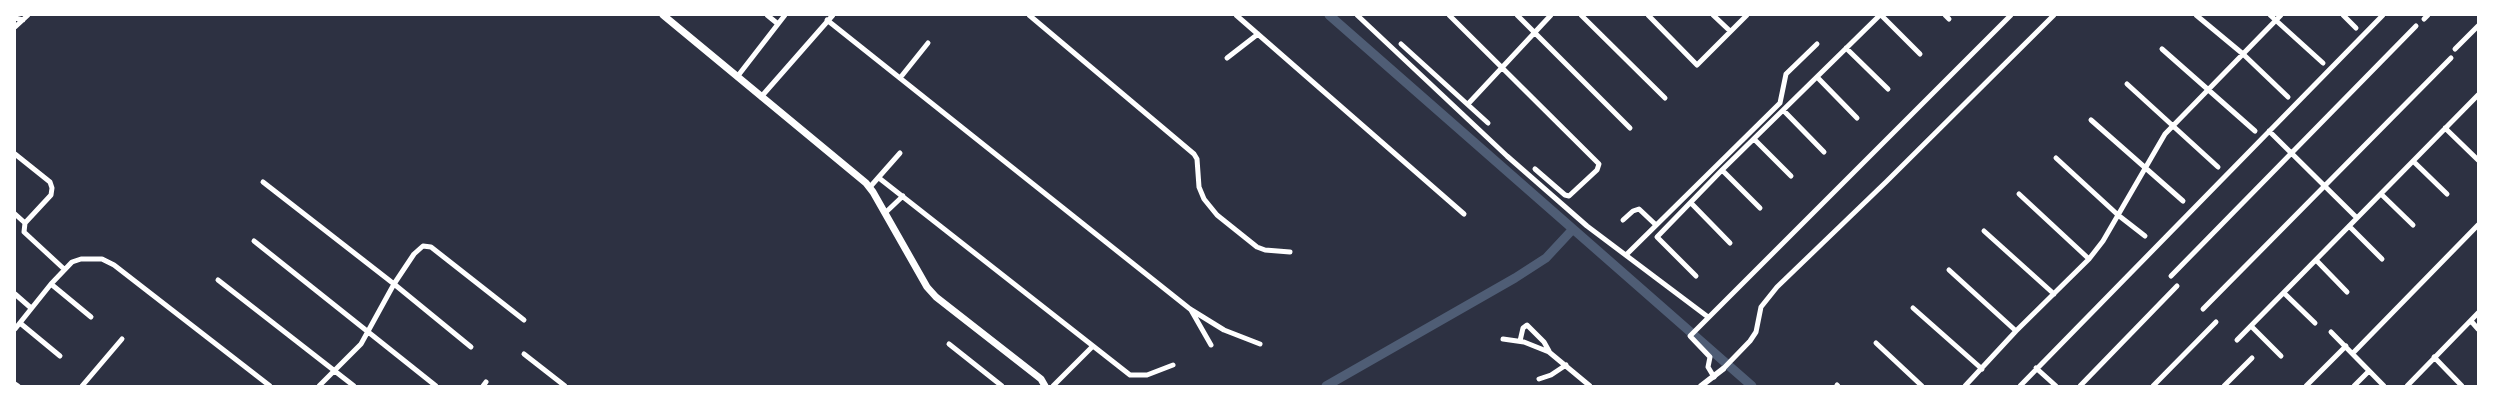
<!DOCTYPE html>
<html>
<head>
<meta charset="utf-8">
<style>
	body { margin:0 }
	#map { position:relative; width:2493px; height:401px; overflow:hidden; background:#2d3142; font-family:"Fira Sans Condensed",sans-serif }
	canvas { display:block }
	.frame { position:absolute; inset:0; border:16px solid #fff; pointer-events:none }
</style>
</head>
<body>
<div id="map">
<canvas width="2493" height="401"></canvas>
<div class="frame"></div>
</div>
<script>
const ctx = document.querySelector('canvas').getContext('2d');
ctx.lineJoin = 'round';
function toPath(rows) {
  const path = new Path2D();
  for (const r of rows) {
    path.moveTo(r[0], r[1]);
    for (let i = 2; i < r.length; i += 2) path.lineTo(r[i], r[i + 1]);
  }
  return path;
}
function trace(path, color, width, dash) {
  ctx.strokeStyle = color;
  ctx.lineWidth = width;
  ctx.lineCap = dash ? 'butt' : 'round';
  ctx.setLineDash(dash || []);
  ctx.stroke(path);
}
trace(toPath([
	[1329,15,1752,386],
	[1326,386,1515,278,1546,258,1573,229]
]), '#4f5d75', 9);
trace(toPath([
	[767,15,778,24],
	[1029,15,1194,154,1197,159,1199,187,1204,199,1217,215,1257,247,1265,250,1290,252],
	[1236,15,1464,214],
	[1357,15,1507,156,1587,226,1708,317],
	[1449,15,1599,164,1597,170,1569,196,1565,195,1535,169],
	[1517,15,1630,128],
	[1581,15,1665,98],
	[1648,15,1697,65,1747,15],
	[1713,15,1730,31],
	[1881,15,1920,54],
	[1945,15,1949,19],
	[2196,15,2243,54,2288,97],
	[2270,15,2323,63],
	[2343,15,2356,28],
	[15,18,23,20],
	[2424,19,2428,15],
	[827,20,1190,309,1224,330,1260,344],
	[15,27,28,15],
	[1401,44,1488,123],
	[1846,48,1888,89],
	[2162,49,2255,131],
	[2455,49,2478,26],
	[1227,58,1258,34],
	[737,77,785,15],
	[1817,77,1857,118],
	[900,78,928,43],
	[2127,84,2218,167],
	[761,97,833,15],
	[1468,104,1551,15],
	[1784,111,1824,152],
	[2091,120,2183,201],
	[2445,128,2478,160],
	[2269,131,2357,218],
	[1754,139,1791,176],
	[15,154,50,182,52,188,51,195,25,223,24,232,64,269],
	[2056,158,2118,215,2145,236],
	[2413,161,2447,194],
	[879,178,1130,375,1147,375,1173,365],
	[263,182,394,284,471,347],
	[870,187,900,153],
	[2019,194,2089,259],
	[2381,194,2413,225],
	[1691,203,1730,243],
	[1760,208,1722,170,1880,15],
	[885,213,903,196],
	[15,214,25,223],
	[1623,220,1633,211,1639,209,1656,225],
	[2349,226,2382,259],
	[1984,231,2054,294],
	[254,241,436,386],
	[1627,254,1780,103,1786,74,1817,44],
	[2316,260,2347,292],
	[1949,270,2016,331],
	[1696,276,1657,237,1722,170],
	[2171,276,2416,26],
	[218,280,354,386],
	[51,284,91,317],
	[2284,293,2315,323],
	[15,294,31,308],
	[1913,308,1982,369],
	[2203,309,2451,58],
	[1191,310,1211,345],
	[2471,321,2478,329],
	[20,323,60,356],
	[2251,326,2281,356],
	[15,329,51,284,72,262,81,259,102,259,114,265,270,386],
	[2331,332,2384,386],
	[1503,339,1524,342,1549,352,1590,386],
	[2237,340,2478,95],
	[1520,341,1523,328,1527,325,1544,342,1549,351],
	[1876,343,1922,386],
	[949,344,1002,386],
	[2353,353,2478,225],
	[524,354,565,386],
	[2434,357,2462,386],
	[2036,368,2056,386],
	[1723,369,1750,341,1756,332,1761,307,1777,287,1886,182,2054,15],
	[1714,377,1708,367,1710,357,1690,336,2011,15],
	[1539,379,1551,375,1566,365],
	[15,384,18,386],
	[1837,385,1838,386],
	[82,386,122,339],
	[319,386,361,344,394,284,414,254,423,246,431,247,524,320],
	[483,386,486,382],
	[1053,386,1093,346],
	[1965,386,2016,331,2089,259,2103,241,2165,134,2281,15],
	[2020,386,2383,15],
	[2080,386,2177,286],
	[2153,386,2216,322],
	[2224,386,2252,358],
	[2306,386,2346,346],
	[2354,386,2369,371],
	[2407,386,2478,313]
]), '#fff', 5);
trace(toPath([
	[1701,386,1723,369]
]), '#fff', 6);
trace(toPath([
	[663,15,866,183,873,192,927,287,936,297,1041,379,1045,386]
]), '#fff', 7);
</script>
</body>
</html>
